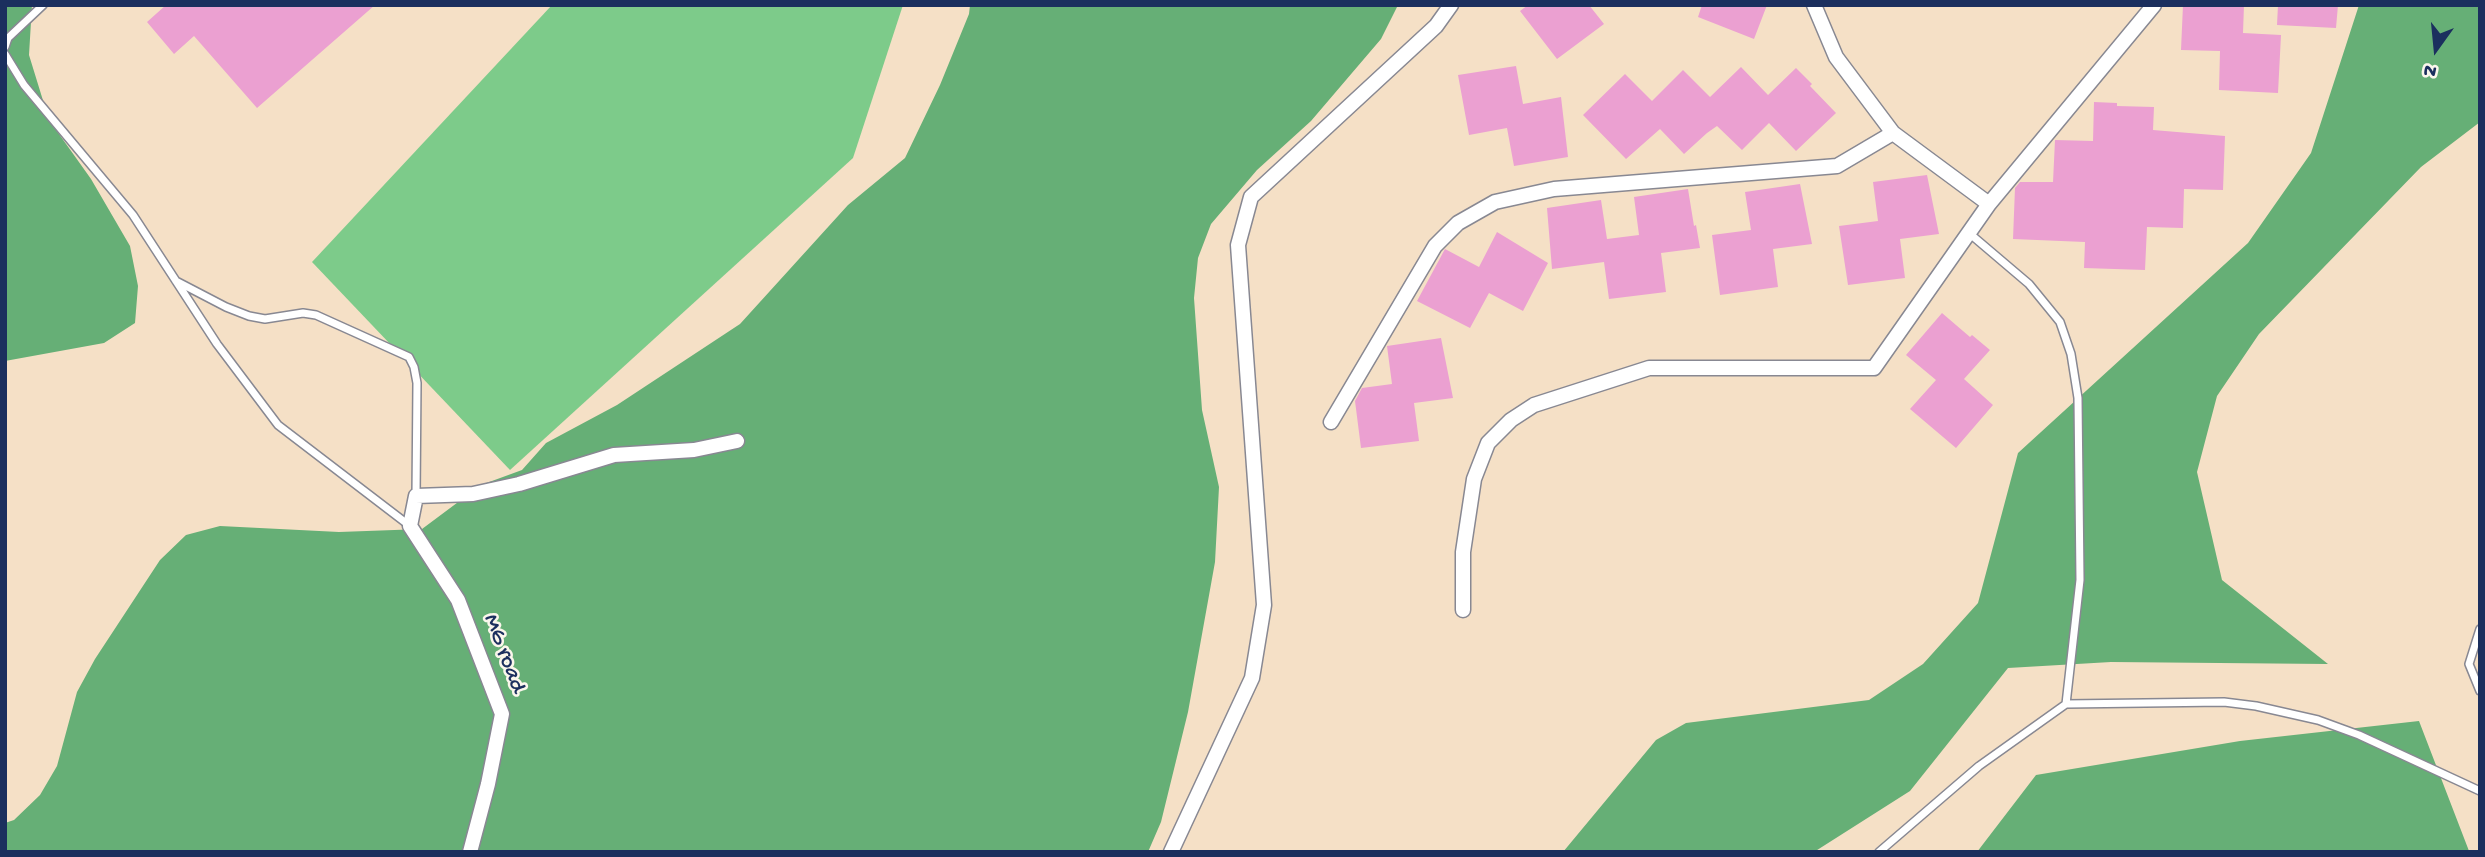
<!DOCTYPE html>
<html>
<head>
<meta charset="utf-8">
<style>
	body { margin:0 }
	#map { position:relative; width:2485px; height:857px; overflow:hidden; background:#f5e0c6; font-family:"Gochi Hand",sans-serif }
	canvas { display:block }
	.frame { position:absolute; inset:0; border:7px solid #1b2f5e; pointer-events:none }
	.north { position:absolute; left:2401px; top:14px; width:70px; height:70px; -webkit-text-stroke:5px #fbf7ec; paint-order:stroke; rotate:195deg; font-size:19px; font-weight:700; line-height:28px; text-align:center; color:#1b2f5e }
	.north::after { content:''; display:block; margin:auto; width:24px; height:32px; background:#1b2f5e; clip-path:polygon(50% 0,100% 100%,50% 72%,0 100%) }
</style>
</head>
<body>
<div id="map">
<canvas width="2485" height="857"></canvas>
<div class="frame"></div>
<div class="north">N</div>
</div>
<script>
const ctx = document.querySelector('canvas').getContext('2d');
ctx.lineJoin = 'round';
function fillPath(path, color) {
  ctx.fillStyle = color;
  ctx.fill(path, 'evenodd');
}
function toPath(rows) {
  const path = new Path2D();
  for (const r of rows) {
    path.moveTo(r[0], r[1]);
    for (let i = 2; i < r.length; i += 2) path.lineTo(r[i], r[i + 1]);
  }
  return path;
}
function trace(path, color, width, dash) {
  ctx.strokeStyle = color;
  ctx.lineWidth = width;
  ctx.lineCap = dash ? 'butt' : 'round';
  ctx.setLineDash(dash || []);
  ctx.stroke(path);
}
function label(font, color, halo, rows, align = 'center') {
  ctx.font = font + ' "Gochi Hand",sans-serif';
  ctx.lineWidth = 5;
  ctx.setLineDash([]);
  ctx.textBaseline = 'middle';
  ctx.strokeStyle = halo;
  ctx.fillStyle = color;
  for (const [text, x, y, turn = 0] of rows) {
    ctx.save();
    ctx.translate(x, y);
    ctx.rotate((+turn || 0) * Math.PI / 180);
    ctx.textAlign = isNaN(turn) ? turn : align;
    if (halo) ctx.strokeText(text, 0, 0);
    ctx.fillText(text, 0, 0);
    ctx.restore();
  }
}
fillPath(toPath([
	[552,5,903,5,853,158,510,470,312,262]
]), '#7dcb8a');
fillPath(toPath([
	[5,5,32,5,29,55,49,120,91,179,130,246,138,286,135,323,104,343,5,361],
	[970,5,1398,5,1381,39,1311,121,1257,170,1211,224,1198,258,1194,298,1202,410,1219,487,1215,562,1188,712,1161,822,1148,852,5,852,5,823,14,820,40,795,57,766,77,692,95,659,160,560,186,535,220,526,339,532,422,529,481,485,522,470,546,443,617,405,740,324,848,205,905,158,940,85,969,14],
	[2359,5,2480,5,2480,122,2421,167,2259,334,2217,396,2197,472,2222,580,2328,664,2111,662,2008,668,1910,791,1814,852,1563,852,1656,740,1686,723,1869,700,1923,664,1978,603,2018,453,2248,243,2311,153],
	[2419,721,2469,851,2480,852,1977,852,2036,775,2240,741]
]), '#66af76');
fillPath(toPath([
	[166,5,375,5,257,108,194,36,174,54,147,22],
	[1528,5,1589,5,1604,24,1557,59,1520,11],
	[1702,5,1767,5,1754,39,1698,17],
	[2183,5,2244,5,2243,33,2281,35,2278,93,2219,90,2220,51,2181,50],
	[2278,5,2338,5,2336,28,2277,25],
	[1516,66,1523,104,1561,97,1568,157,1514,166,1507,128,1469,135,1458,75],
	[1741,67,1768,95,1796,68,1812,84,1810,86,1836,113,1796,151,1769,123,1742,150,1717,126,1707,133,1684,154,1660,129,1626,159,1583,115,1625,74,1652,101,1683,70,1710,97],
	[2094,102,2117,103,2117,106,2154,107,2153,130,2225,136,2223,190,2184,189,2183,228,2147,227,2145,270,2084,268,2085,242,2013,239,2015,188,2020,182,2053,182,2055,140,2093,141],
	[1927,175,1939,234,1900,239,1905,278,1848,285,1839,226,1878,221,1873,182],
	[1800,184,1812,244,1773,249,1778,287,1720,295,1712,235,1751,230,1745,192],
	[1688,189,1694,226,1696,225,1700,248,1661,253,1666,292,1609,299,1604,262,1552,269,1547,208,1601,200,1607,239,1639,235,1634,197],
	[1497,232,1548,263,1523,311,1489,293,1470,328,1417,301,1445,249,1479,267],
	[1942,313,1970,337,1972,335,1990,350,1964,379,1993,405,1956,448,1910,409,1936,380,1906,355],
	[1441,338,1453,398,1414,403,1419,441,1361,448,1355,401,1362,388,1392,384,1387,346]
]), '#eba0d1');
const service = toPath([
	[5,47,8,38,43,5],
	[5,54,24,85,133,215,217,344,278,425,410,526],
	[1969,233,2029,284,2060,322,2071,354,2078,398,2080,580,2066,704],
	[176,281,226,307,249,316,265,319,303,313,316,315,409,357,414,367,417,383,416,496],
	[2480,629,2469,664,2480,691],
	[1879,852,1979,766,2066,704,2224,702,2256,706,2318,720,2359,735,2480,791]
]);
const minor = toPath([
	[1814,5,1836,57,1893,133,1989,204],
	[1331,422,1435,246,1458,223,1495,202,1554,189,1837,166,1893,133],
	[1463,610,1463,552,1474,479,1488,443,1511,420,1534,405,1649,368,1874,368,1989,204,2154,5],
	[470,852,488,784,502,714,458,600,410,526,416,496,473,494,519,484,614,455,694,450,737,441],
	[1171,852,1252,678,1264,605,1238,245,1251,197,1436,26,1451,5]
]);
trace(service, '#888892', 10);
trace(minor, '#888892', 17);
trace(service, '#fff', 7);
trace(minor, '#fff', 14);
label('23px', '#1b2f5e', '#fbf7ec', [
	["MG road",503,654,69]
]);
</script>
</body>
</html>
